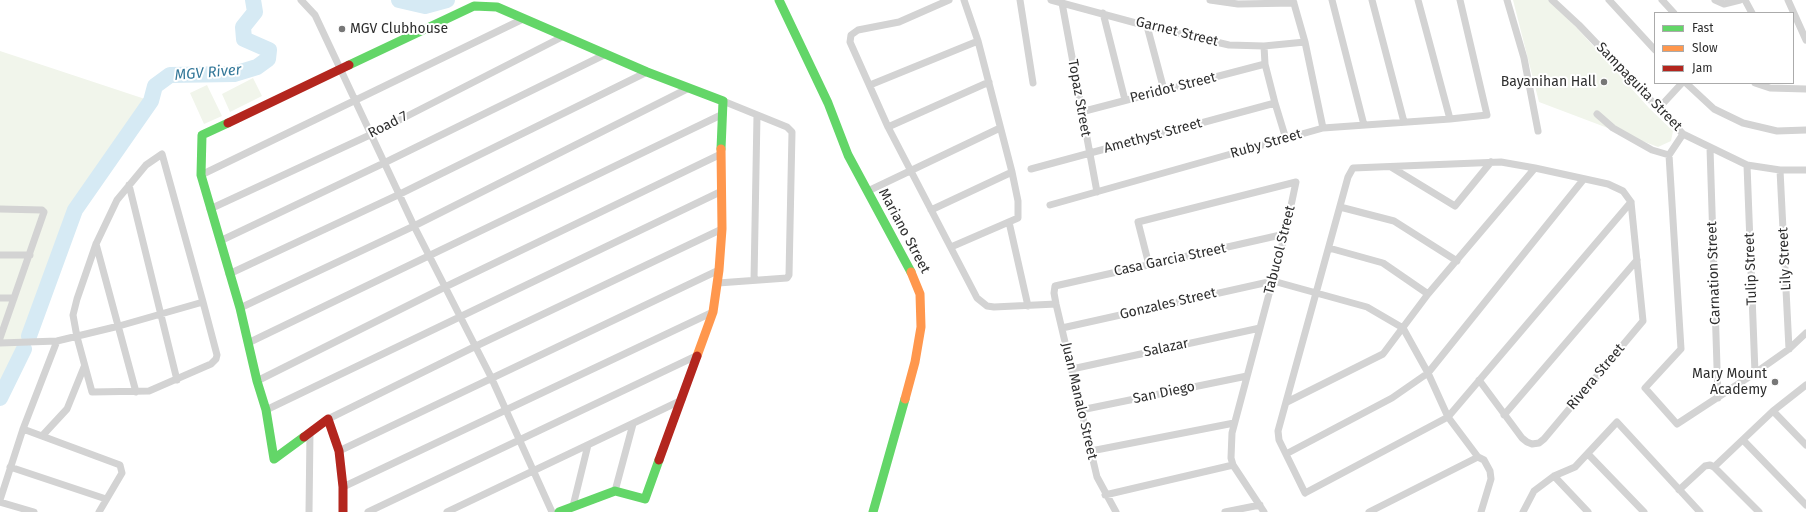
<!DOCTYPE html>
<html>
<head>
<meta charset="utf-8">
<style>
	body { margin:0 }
	#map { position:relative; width:1806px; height:512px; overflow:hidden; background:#fff; font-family:"Fira Sans",sans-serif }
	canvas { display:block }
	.legend { position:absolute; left:1654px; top:12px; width:140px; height:72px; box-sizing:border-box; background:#fff; border:1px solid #ababab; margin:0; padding:5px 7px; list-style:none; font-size:12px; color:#2e2e2e }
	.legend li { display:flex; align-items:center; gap:8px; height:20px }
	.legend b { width:20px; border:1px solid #ababab }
</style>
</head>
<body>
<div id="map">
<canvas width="1806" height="512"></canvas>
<ul class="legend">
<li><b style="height:5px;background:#63d668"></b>Fast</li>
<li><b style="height:5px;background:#ff974d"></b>Slow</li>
<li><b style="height:5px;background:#b3261e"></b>Jam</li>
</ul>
</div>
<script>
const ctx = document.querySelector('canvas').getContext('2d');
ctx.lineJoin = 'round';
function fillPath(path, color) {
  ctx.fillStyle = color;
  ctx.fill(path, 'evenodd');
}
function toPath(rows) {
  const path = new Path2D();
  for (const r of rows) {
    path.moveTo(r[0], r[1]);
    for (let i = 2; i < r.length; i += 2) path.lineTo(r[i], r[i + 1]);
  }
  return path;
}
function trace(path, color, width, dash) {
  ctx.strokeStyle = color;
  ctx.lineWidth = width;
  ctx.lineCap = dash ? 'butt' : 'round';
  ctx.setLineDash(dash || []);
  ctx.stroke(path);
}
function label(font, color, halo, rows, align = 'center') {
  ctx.font = font + ' "Fira Sans",sans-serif';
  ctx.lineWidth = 4;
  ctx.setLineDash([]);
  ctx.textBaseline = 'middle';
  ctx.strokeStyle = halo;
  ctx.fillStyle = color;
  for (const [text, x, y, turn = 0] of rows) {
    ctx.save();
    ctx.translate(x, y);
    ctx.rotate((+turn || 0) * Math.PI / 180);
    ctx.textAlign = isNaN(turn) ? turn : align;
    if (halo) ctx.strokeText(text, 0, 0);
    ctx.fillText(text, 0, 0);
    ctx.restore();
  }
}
fillPath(toPath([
	[1513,0,1549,0,1577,28,1649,108,1673,131,1671,141,1658,147,1539,102],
	[0,51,148,100,75,206,17,357,0,392],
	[253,78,262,96,230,112,222,94],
	[207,85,222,116,204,124,190,93]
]), '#f1f5eb');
trace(toPath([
	[399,0,425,6,447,0],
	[29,336,75,210,151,101,155,86,170,75,234,74,257,67,268,59,269,50,244,39,243,27,255,12,253,0],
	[0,398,24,349]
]), '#d6eaf4', 16);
trace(toPath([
	[301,0,315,15,414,226,491,377,552,512],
	[949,0,899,22,858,30,851,35,850,42,888,127,977,298,987,306,994,307,1056,304],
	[1020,0,1033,83],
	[1051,0,1147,26,1229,45,1264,46,1305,42],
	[1210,0,1238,4,1294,3],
	[1293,0,1305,42,1323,128],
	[1332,0,1364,125],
	[1372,0,1404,122],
	[1418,0,1450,119],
	[1507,0,1524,58,1538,131],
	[1552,0,1579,25,1683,134,1747,165,1780,170,1806,170],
	[1609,0,1655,50],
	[1662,0,1674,13],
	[1715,0,1724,4,1740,0],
	[1745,0,1752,13],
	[1788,0,1806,40],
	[1062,3,1097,192],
	[1103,13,1125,100],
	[1147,26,1164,90],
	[1264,46,1265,64,1275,103,1286,139],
	[1686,83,1714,109,1743,123,1777,131,1806,130],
	[1755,83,1770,88,1806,89],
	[870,85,978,41],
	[1658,109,1682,83],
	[1081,112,1265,64],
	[1597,114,1613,128,1652,150,1669,155,1683,134],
	[888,127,989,82],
	[1710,148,1718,398],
	[162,154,203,302,217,355,216,359,211,364,149,391,92,392,77,337,73,315,77,299,96,244,117,200,146,165,162,154],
	[1669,155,1681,349,1645,388,1677,424,1755,373,1789,349,1806,333],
	[1747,165,1755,373],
	[1391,167,1455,206,1491,162],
	[1535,168,1501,162,1353,168,1348,177,1278,431,1279,440,1305,493,1448,417,1631,202],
	[1031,169,1275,103],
	[1780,170,1789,349],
	[201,175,523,19],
	[129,185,177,380],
	[868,191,1000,128],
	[1050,205,1323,128,1450,119,1487,115,1460,0],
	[1340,207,1394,221,1457,261],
	[0,209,42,210,44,212,0,338],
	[210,209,372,134,564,36],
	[931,210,1012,172],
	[1009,222,1028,306],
	[220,241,384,163,606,54],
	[96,244,136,392],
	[951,247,1018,218,1018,201,1012,172,978,41,964,0],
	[1329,248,1383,263,1428,294],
	[0,255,30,255],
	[1149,265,1138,222,1296,182,1285,234,1232,433,1231,458,1233,465,1264,512],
	[229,274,400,194,647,72],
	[754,280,757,115],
	[718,283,787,278,789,275,792,132,787,127,723,101],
	[0,298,14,298],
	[240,308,414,226,689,88],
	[1062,328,1273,281,1367,307,1403,328,1428,373,1448,417,1478,457],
	[0,343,57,341,119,326,203,302],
	[248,343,723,114],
	[1072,369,1260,328],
	[257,381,445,287,721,154],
	[1287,402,1383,354,1428,294,1535,168,1608,184,1623,191,1631,202,1643,321,1544,439,1539,443,1532,444,1527,442,1522,438,1479,380],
	[266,410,722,191],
	[1081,410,1247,376],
	[1773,411,1806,445],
	[1504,415,1637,260],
	[328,419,474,347,722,229],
	[23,429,120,465,122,473,99,512],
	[42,436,67,409,84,367],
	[1743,440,1806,505],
	[339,451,719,270],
	[1091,451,1234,423],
	[1286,454,1392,398,1428,373,1583,180],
	[1588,454,1644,512],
	[10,467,106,499],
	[1714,467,1773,411,1806,385],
	[1554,476,1588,512],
	[343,487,713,312],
	[1679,490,1705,466,1710,465,1714,467,1759,512],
	[615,491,633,424],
	[1105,495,1233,465],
	[0,500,23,429,57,341],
	[0,502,34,512],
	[573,506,588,445],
	[309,512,310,432],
	[368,512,696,356],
	[447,512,682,400],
	[1116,512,1097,477,1056,304,1054,293,1055,286,1285,234],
	[1225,512,1260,505],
	[1369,512,1478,457,1484,460,1490,471,1491,479,1481,512],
	[1523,512,1534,491,1554,476,1575,467,1617,422,1700,512]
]), '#d3d3d3', 7);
trace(toPath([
	[779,0,828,103,848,155,911,272],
	[349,65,474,6,497,7,647,72,723,101,721,149],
	[228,123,202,135,201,175,240,308,257,381,266,410,274,459,304,437],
	[559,512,615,491,645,499,659,460],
	[873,512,905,399]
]), '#63d668', 9);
trace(toPath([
	[697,356,713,312,719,270,722,229,721,149],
	[905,399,915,362,921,327,920,294,911,272]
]), '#ff974d', 9);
trace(toPath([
	[228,123,349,65],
	[304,437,328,419,339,451,343,487,343,512],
	[659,460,697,356]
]), '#b3261e', 9);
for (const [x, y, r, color] of [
	[342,29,4,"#777"],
	[1604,82,4,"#777"],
	[1775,382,4,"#777"]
]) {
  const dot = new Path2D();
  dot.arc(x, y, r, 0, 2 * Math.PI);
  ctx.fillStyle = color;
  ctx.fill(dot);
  trace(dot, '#fff', 1.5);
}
label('14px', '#2e2e2e', '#fff', [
	["MGV Clubhouse",350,29,"left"],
	["Bayanihan Hall",1596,82],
	["Mary Mount",1767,374],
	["Academy",1767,390]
], 'right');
label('14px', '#2e2e2e', '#fff', [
	["Garnet Street",1177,32,14],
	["Sampaguita Street",1639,87,46],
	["Peridot Street",1173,88,-14],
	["Topaz Street",1079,98,80],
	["Road 7",388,125,-27],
	["Amethyst Street",1153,136,-15],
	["Ruby Street",1266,144,-16],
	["Mariano Street",904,231,62],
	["Tabucol Street",1280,250,-76],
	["Lily Street",1785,259,-93],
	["Casa Garcia Street",1170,260,-12],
	["Tulip Street",1751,269,-92],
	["Carnation Street",1714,273,-92],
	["Gonzales Street",1168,304,-13],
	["Salazar",1166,348,-12],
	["Rivera Street",1596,377,-50],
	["San Diego",1164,393,-12],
	["Juan Manalo Street",1079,401,77]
]);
label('italic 15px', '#347899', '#fff', [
	["MGV River",208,73,-5]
]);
</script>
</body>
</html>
